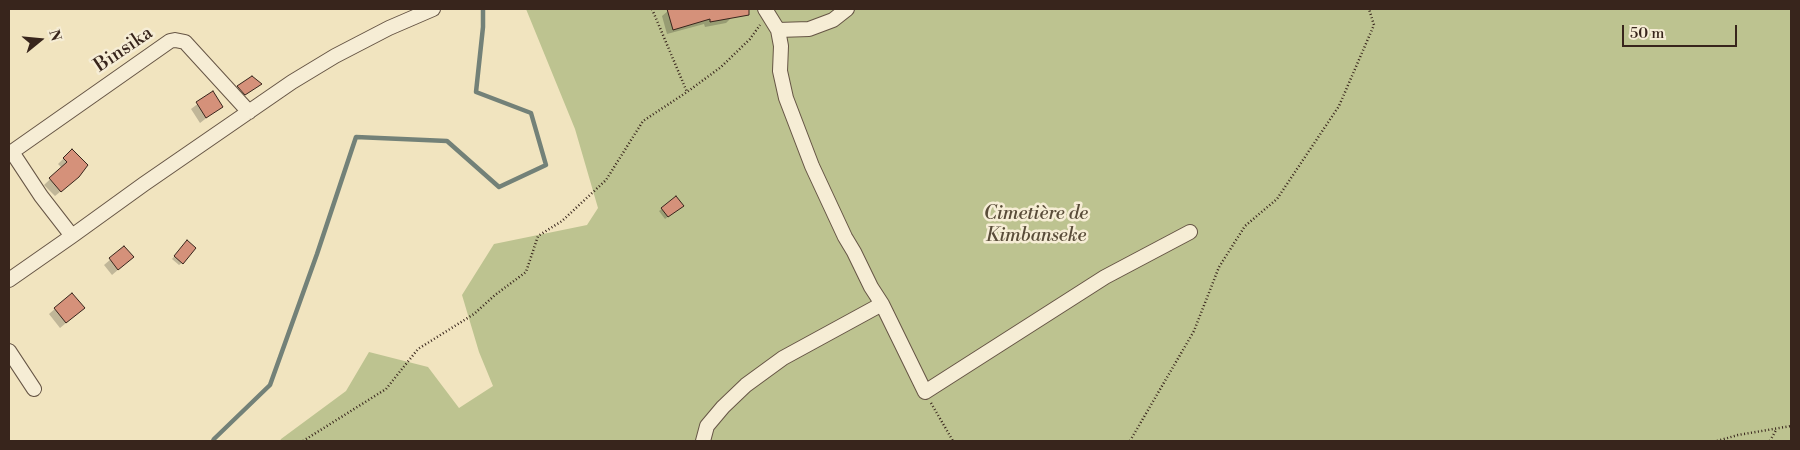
<!DOCTYPE html>
<html>
<head>
<meta charset="utf-8">
<style>
	body { margin:0 }
	#map { position:relative; width:1800px; height:450px; overflow:hidden; background:#f1e4bf; font-family:"Libre Bodoni",serif }
	canvas { display:block }
	.frame { position:absolute; inset:0; border:10px solid #38251c; pointer-events:none }
	.north { position:absolute; left:15px; top:15px; width:50px; height:50px; -webkit-text-stroke:4px #f6edd5; paint-order:stroke; rotate:73deg; font-size:14px; font-weight:700; line-height:20px; text-align:center; color:#38251c }
	.north::after { content:''; display:block; margin:auto; width:18px; height:22px; background:#38251c; clip-path:polygon(50% 0,100% 100%,50% 72%,0 100%) }
	.scale { position:absolute; left:1622px; top:25px; width:115px; height:22px; box-sizing:border-box; border:2px solid #38251c; border-top:0; padding-left:6px; font-size:15px; line-height:18px; white-space:nowrap; color:#38251c; -webkit-text-stroke:4px #f6edd5; paint-order:stroke }
</style>
</head>
<body>
<div id="map">
<canvas width="1800" height="450"></canvas>
<div class="frame"></div>
<div class="north">N</div>
<div class="scale">50 m</div>
</div>
<script>
const ctx = document.querySelector('canvas').getContext('2d');
ctx.lineJoin = 'round';
function fillPath(path, color) {
  ctx.fillStyle = color;
  ctx.fill(path, 'evenodd');
}
function toPath(rows) {
  const path = new Path2D();
  for (const r of rows) {
    path.moveTo(r[0], r[1]);
    for (let i = 2; i < r.length; i += 2) path.lineTo(r[i], r[i + 1]);
  }
  return path;
}
function trace(path, color, width, dash) {
  ctx.strokeStyle = color;
  ctx.lineWidth = width;
  ctx.lineCap = dash ? 'butt' : 'round';
  ctx.setLineDash(dash || []);
  ctx.stroke(path);
}
function label(font, color, halo, rows, align = 'center') {
  ctx.font = font + ' "Libre Bodoni",serif';
  ctx.lineWidth = 5;
  ctx.setLineDash([]);
  ctx.textBaseline = 'middle';
  ctx.strokeStyle = halo;
  ctx.fillStyle = color;
  for (const [text, x, y, turn = 0] of rows) {
    ctx.save();
    ctx.translate(x, y);
    ctx.rotate((+turn || 0) * Math.PI / 180);
    ctx.textAlign = isNaN(turn) ? turn : align;
    if (halo) ctx.strokeText(text, 0, 0);
    ctx.fillText(text, 0, 0);
    ctx.restore();
  }
}
fillPath(toPath([
	[526,9,1791,9,1791,441,280,441,281,439,346,391,369,352,428,367,459,408,493,386,479,352,462,295,494,244,587,225,598,208,575,129]
]), '#bdc390');
fillPath(toPath([
	[676,9,730,9,732,17,726,23,705,27,704,24,667,34,662,16,668,11],
	[252,78,258,86,242,97,235,89],
	[212,93,222,106,200,123,191,109],
	[72,150,71,183,55,196,44,185,62,168,58,164],
	[680,208,665,219,659,211,662,209],
	[185,244,182,263,179,265,172,259],
	[124,248,126,263,112,275,104,265],
	[72,294,77,314,60,328,49,314]
]), '#0003');
trace(toPath([
	[213,441,214,439,270,385,317,254,356,137,447,141,499,187,546,165,531,113,476,92,483,27,483,9]
]), '#738178', 4.5);
const building = toPath([
	[667,9,749,9,749,15,710,22,710,19,673,30,667,9],
	[252,76,262,84,245,95,237,86,252,76],
	[213,91,223,107,206,118,196,102,213,91],
	[72,149,88,165,79,177,61,192,49,178,67,162,63,158,72,149],
	[676,196,684,206,668,217,661,208,676,196],
	[187,240,196,248,183,264,174,256,187,240],
	[124,246,134,257,118,270,109,258,124,246],
	[72,293,85,308,66,323,54,308,72,293]
]);
fillPath(building, '#d5917a');
trace(building, '#38251c', 1);
const street = toPath([
	[765,9,778,30,781,46,780,71,786,98,812,166,845,237,854,252,871,287,882,304,925,392,1105,277,1190,232],
	[778,30,809,29,833,20,847,9],
	[12,152,41,196,72,236],
	[9,154,170,41,175,40,185,42,249,112],
	[9,280,72,236,144,184,292,82,335,56,389,28,433,9],
	[9,351,34,389],
	[703,441,707,426,723,407,746,385,783,358,882,304]
]);
trace(street, '#665545', 16);
trace(toPath([
	[652,9,687,92],
	[931,403,953,441],
	[303,441,386,389,418,349,474,314,495,295,526,272,538,236,562,221,606,180,643,121,687,92,721,67,750,39,760,25],
	[1130,441,1194,331,1219,267,1245,226,1277,199,1339,106,1374,25,1369,9],
	[1717,441,1738,435,1791,426],
	[1770,441,1776,430]
]), '#38251c', 2.5, [1, 2.5]);
trace(street, '#f6edd5', 14);
label('19px', '#38251c', '#f6edd5', [
	["Binsika",124,50,-34]
]);
label('italic 19px', '#594c39', '#f6edd5', [
	["Cimetière de",1036,214],
	["Kimbanseke",1036,236]
]);
</script>
</body>
</html>
